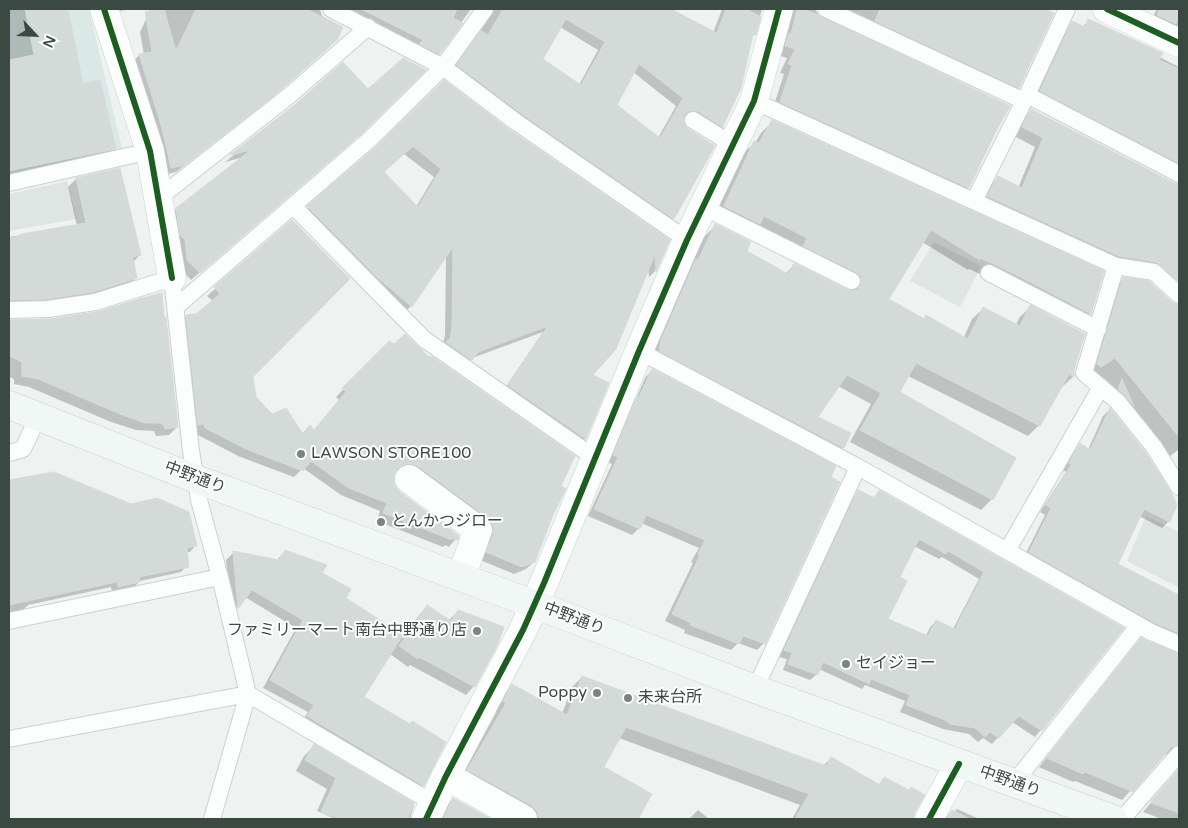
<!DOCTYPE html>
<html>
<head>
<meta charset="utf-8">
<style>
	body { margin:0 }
	#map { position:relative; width:1188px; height:828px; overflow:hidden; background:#eef3f1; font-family:"Varela Round",sans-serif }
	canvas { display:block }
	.frame { position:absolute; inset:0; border:10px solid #3a4a43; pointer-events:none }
	.north { position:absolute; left:10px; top:10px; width:50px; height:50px; -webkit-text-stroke:4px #fff; paint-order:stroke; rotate:115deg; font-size:14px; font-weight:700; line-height:20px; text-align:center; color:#3a4a43 }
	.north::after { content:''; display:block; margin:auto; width:18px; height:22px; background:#3a4a43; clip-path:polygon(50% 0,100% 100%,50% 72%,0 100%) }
</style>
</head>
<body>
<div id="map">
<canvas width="1188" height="828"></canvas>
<div class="frame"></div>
<div class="north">N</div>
</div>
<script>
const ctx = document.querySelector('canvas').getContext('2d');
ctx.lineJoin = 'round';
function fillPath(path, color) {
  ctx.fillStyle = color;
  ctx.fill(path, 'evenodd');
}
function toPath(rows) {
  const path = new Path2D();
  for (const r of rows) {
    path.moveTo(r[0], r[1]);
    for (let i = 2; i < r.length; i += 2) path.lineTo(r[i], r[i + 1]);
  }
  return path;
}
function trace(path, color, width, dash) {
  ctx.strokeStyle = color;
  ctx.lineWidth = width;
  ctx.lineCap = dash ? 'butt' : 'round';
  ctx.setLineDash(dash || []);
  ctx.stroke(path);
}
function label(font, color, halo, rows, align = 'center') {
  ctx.font = font + ' "Varela Round","Noto Sans JP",sans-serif';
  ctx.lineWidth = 4;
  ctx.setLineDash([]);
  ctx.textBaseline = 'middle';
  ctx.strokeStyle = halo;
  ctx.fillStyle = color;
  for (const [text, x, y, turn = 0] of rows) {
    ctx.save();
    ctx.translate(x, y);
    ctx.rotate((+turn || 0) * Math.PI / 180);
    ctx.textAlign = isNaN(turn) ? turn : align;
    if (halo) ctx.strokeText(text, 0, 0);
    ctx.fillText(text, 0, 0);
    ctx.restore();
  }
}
fillPath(toPath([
	[9,9,89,9,122,148,9,175]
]), '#dae9e5');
fillPath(toPath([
	[67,181,77,219,9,231,9,194],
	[934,242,981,266,960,307,910,281],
	[1146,516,1179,532,1179,588,1127,561]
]), '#dfe5e2');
fillPath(toPath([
	[9,9,67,9,82,85,114,148,103,160,9,180],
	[114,9,133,9,114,12],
	[151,9,233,9,245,14,248,9,291,9,297,12,301,9,320,9,322,16,342,27,336,40,275,95,176,172,163,175,132,63,139,55,144,55,140,32],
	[331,9,471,9,439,53,432,61],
	[484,9,670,9,713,33,722,9,762,9,755,34,751,38,722,126,722,127,715,134,686,117,682,118,673,218,666,225,450,73,486,23,487,13],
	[560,27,598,50,579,85,541,60],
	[633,72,676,106,658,138,616,105],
	[790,9,815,9,821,19,995,130,968,187,959,196,772,111,784,74,780,73,787,58,777,55],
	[822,9,1042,9,1052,14,1018,87,1009,96],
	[1157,9,1179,9,1179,33,1149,24],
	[1089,21,1179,67,1179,180,1032,100,1064,32,1073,23,1082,27],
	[297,104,354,140,191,280,179,267,168,217,176,209,244,157,225,162],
	[1032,110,1174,184,1179,185,1179,271,1176,279,1167,287,1147,271,980,205,989,186,998,178,1018,188,1035,147,1014,136,1023,119],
	[772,122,1102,272,1090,314,1079,324,982,275,969,269,968,270,922,242,887,299,923,320,926,316,964,337,972,319,983,309,1016,325,1019,318,1030,307,1073,370,1073,377,1062,387,1061,387,1039,425,1028,436,908,376,899,393,992,499,981,510,850,442,871,404,838,386,816,418,850,434,843,448,832,459,649,362,685,271,691,265,704,237,715,226,745,252,785,274,794,265,850,291,850,287,714,217,743,153,755,143,761,133],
	[510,131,668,241,655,271,649,277,648,268,591,375,608,383,585,439,577,447,501,394,543,332,472,358,463,367,442,348,445,335,446,256,411,306,403,314,300,215,378,147],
	[404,154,434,177,416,207,383,172],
	[76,179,140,255,133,262,136,278,128,286,84,300,9,308,9,237,77,226,68,187],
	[292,221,252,377,255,398,272,416,302,434,309,426,313,431,339,400,336,397,389,342,560,487,551,515,534,562,526,569,514,574,480,560,486,543,403,471,394,472,392,477,394,486,399,492,458,536,449,547,445,545,443,547,377,521,380,511,341,495,303,468,294,477,238,456,198,435,197,431,191,432,179,323,187,316,197,315,213,301,207,296],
	[1124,279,1167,302,1179,314,1179,449,1164,461,1091,371,1117,285],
	[49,320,177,427,169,435,156,436,154,431,136,430,111,422,29,387,14,384,14,379,9,377,9,321],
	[652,370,764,643,757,650,738,643,731,650,684,633,685,630,665,621,693,563,691,562,699,548,641,523,639,528,632,535,588,516,612,464,607,462,630,405,635,401,645,378],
	[1109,410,1169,521,1162,528,1139,516,1117,565,1179,596,1179,644,1023,559,1045,515,1040,512,1066,472,1063,470,1074,452,1080,445,1088,450,1103,416],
	[54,473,195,546,190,552,186,552,187,566,181,572,140,581,133,588,112,592,111,587,28,605,23,610,9,613,9,482],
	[859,492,873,498,879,492,1122,629,1035,737,1012,722,992,744,983,738,978,742,969,734,943,729,900,712,905,701,865,685,862,689,819,669,817,674,810,680,783,670,787,659,779,657,852,498],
	[914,546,939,559,942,557,979,579,953,629,937,621,930,627,926,636,887,619,898,578],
	[285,551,320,574,344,599,404,637,419,615,427,606,448,621,458,611,474,686,466,695,410,665,408,667,390,654,363,698,423,785,416,792,301,723,308,712,263,688,296,628,245,597,231,614,226,560,233,553,277,560],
	[1142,640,1179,655,1179,760,1172,753,1163,755,1122,800,1075,781,1073,782,1039,767,1132,649],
	[582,677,823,766,831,758,878,785,884,779,914,811,912,819,792,819,800,805,619,738,603,767,651,794,636,819,525,819,458,780,496,713,494,712,502,696,512,686,562,714,572,687],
	[314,746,414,805,410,819,335,819,317,811,327,789,296,771,304,756],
	[1179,764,1179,816,1176,819,1162,819,1143,812,1178,771],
	[453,799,489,819,439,819,443,809],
	[957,809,979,819,944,819,952,811,954,812],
	[698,810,709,819,689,819]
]), '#0003');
const building = toPath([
	[25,9,68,9,83,84,100,80,116,149,9,171,9,60,34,55,25,9],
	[160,9,164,9,176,51,196,9,306,9,343,27,337,40,284,87,185,165,171,168,162,128,139,54,152,52,145,12,160,9],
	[361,9,457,9,453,18,463,23,440,54,419,44,423,40,361,9],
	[503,9,671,9,717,33,726,9,746,9,761,17,756,35,753,34,741,88,723,126,724,128,698,111,689,111,684,115,683,120,687,128,715,146,674,219,522,114,457,65,481,31,488,35,503,9],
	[566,19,605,42,581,85,543,59,566,19],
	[639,64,683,98,660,138,617,105,639,64],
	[797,9,803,9,818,15,1010,106,996,131,969,188,780,102,792,65,788,64,795,49,785,46,789,33,791,34,797,9],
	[880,9,1045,9,1054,13,1019,88,875,21,880,9],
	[1160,9,1179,9,1179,17,1176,24,1157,15,1160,9],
	[1088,19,1163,53,1159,60,1179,69,1179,163,1040,91,1072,21,1085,27,1088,19],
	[403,58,426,70,363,132,200,273,187,260,185,240,180,235,176,208,251,150,230,155,297,103,343,62,368,89,403,58],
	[444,80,510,130,670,240,656,272,655,254,616,349,593,375,609,383,586,439,508,385,548,326,478,352,472,360,446,342,450,339,452,326,453,247,412,307,377,277,307,206,377,146,444,80],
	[413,146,441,169,418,207,384,172,413,146],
	[1031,109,1174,183,1179,184,1179,282,1156,262,1119,256,987,196,998,176,1022,188,1043,138,1022,127,1031,109],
	[772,120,1104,271,1091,314,1028,281,994,264,980,258,980,260,931,230,889,299,924,319,926,315,968,339,983,307,1020,326,1030,305,1085,334,1074,370,1074,377,1069,374,1040,426,916,363,900,392,1016,458,993,500,860,430,881,393,847,375,818,417,851,433,844,448,659,351,661,340,696,259,698,260,715,224,751,242,747,251,788,274,794,263,848,290,857,290,861,285,861,276,856,272,803,246,807,238,764,216,760,224,724,206,754,141,759,143,772,120],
	[120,168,141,255,133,257,137,278,93,292,47,299,9,300,9,238,21,236,21,234,86,223,76,178,120,168],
	[292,220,350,279,253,377,256,397,272,414,286,408,303,434,310,425,314,430,346,392,342,388,389,341,394,344,405,334,429,357,431,356,575,456,561,486,566,489,553,515,535,562,522,567,486,552,493,535,493,525,488,518,418,466,411,464,403,465,397,469,394,477,395,486,400,492,459,536,458,540,452,538,452,540,383,513,387,503,349,488,311,461,303,471,246,449,205,428,204,424,198,425,186,315,196,314,220,294,214,287,292,220],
	[1123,277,1149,281,1172,302,1179,305,1179,437,1115,358,1101,367,1097,364,1123,277],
	[162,293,164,317,166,317,178,427,165,429,162,423,145,423,120,414,38,379,22,376,22,362,9,356,9,320,49,319,96,312,142,298,162,293],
	[652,369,836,466,831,477,840,482,765,644,743,636,739,644,690,625,691,623,672,614,700,555,698,554,705,540,646,515,640,529,594,509,618,457,613,455,637,396,639,397,652,369],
	[1122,379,1134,406,1118,389,1122,379],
	[1110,408,1146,453,1172,494,1177,505,1170,522,1144,509,1118,564,1179,595,1179,633,1155,623,1029,552,1051,508,1046,505,1071,465,1069,463,1080,443,1090,450,1110,408],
	[54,472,131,504,157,498,189,512,197,546,187,548,189,567,139,577,140,582,118,587,117,582,9,605,9,480,54,472],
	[858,490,875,498,879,490,1124,628,1042,731,1019,716,999,738,990,732,985,737,975,728,950,724,945,720,906,705,910,695,871,679,869,684,823,662,818,675,788,664,792,653,784,650,858,490],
	[919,539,946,554,948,551,984,572,955,629,936,620,928,636,888,619,907,581,900,577,919,539],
	[285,550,327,565,322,573,351,589,346,598,403,635,364,697,410,724,412,721,446,742,424,786,307,716,314,705,270,680,303,620,252,590,238,609,233,551,279,560,285,550],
	[427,605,451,621,458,610,504,627,496,648,475,687,419,657,418,659,399,646,427,605],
	[1141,638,1179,654,1179,744,1171,747,1133,792,1085,772,1083,774,1047,758,1141,638],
	[582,676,826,766,831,757,880,785,884,777,909,790,911,787,925,795,915,812,913,819,795,819,809,794,626,727,604,767,652,794,638,819,539,819,537,811,531,805,467,770,506,703,503,701,512,684,567,715,582,676],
	[314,744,414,803,408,819,339,819,321,812,336,778,305,760,314,744],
	[1179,769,1179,813,1151,803,1152,800,1179,769],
	[453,798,491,819,449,819,444,817,453,798],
	[952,810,970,819,947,819,952,810]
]);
fillPath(building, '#d4dad7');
trace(building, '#d4dbd8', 1);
const service = toPath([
	[331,9,443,67,516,122,687,240],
	[826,9,1024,101],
	[1027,95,1179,174],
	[754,101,1116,266,1154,272,1179,295],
	[693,120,733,145],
	[9,183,150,151],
	[159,194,169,190,290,95,368,27],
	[974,201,1027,95,1067,9],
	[293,206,424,339,595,458],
	[703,207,852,281],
	[1116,266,1084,373,1117,401,1154,447,1179,487],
	[989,273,1098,329],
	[176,307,370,139,443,67,485,9],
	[9,310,48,309,95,302,172,278,191,451,199,500,220,577,248,694,212,819],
	[639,351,858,467,1151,632,1179,644],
	[9,453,23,449,38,417],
	[1007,551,1101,387],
	[9,621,220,577],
	[755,689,858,467],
	[9,739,248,694,433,803],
	[1014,783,1139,625],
	[1122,819,1179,754]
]);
const minor = toPath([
	[104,9,150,151,172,278],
	[1107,9,1179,43],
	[409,479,478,530,461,577],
	[446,776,523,819],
	[426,819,446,776,523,630,544,583,639,351,687,240,754,101,779,9],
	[929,819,959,764]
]);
const secondary = toPath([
	[9,405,196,479,568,617,755,689,1113,819]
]);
trace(service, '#ccd1cf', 18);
trace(minor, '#ccd1cf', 29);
trace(secondary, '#c7d3d0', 29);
trace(service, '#fcfdfd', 16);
trace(minor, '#fcfdfd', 28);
trace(secondary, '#f1f7f5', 28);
trace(toPath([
	[104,9,150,151,172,278],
	[1107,9,1179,43],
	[426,819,446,776,523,630,544,583,639,351,687,240,754,101,779,9],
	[929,819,959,764]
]), '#1b5e20', 6);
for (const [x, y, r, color] of [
	[301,454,5,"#798580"],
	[381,522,5,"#798580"],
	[477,631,5,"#798580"],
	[846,664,5,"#798580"],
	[597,693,5,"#798580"],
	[628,698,5,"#798580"]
]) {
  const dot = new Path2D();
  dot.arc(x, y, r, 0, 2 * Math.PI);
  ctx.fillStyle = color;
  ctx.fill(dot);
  trace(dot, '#fff', 2);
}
label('16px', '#3a4a43', '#fff', [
	["LAWSON STORE100",311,454],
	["とんかつジロー",391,522],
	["ファミリーマート南台中野通り店",467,631,"right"],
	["セイジョー",856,664],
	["Poppy",587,693,"right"],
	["未来台所",638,698]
], 'left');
label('16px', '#3a4a43', '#fff', [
	["中野通り",195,478,21],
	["中野通り",574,619,21],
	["中野通り",1010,782,20]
]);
</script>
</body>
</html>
